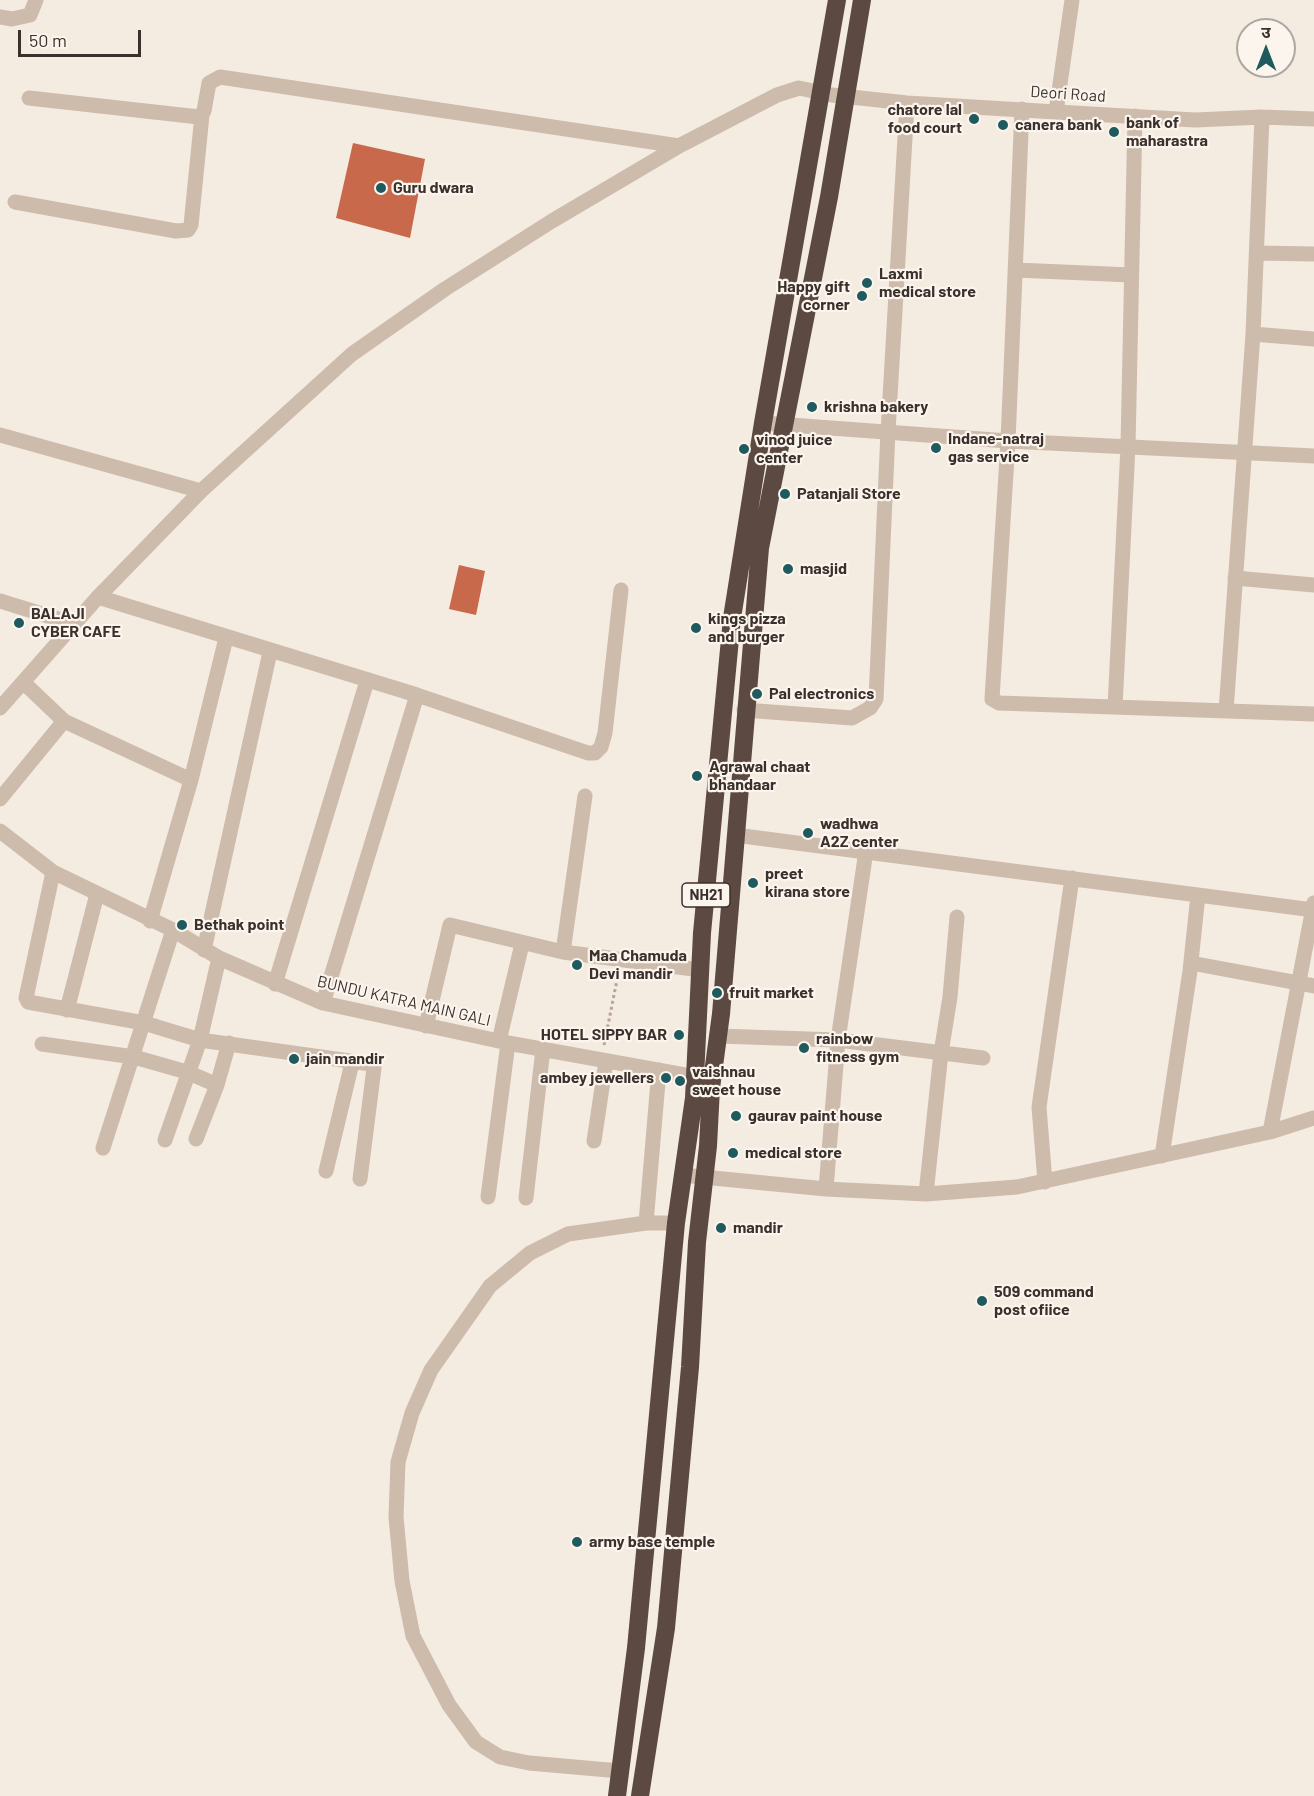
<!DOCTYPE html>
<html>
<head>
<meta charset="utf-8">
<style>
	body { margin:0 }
	#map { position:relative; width:1314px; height:1796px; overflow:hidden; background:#f4ebe1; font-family:Barlow,"Noto Sans Devanagari",sans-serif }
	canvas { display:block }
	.north { position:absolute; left:1236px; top:18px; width:60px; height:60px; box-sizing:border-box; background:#fbf5ee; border:2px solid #aea6a0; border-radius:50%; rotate:0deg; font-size:16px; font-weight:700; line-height:24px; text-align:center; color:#3b302b }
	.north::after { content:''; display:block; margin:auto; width:21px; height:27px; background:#1f5a5e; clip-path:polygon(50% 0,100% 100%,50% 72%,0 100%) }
	.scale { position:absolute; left:18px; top:30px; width:123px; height:27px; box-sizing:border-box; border:3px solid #3b302b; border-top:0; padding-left:8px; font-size:18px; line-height:21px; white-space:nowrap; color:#3b302b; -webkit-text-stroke:4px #fbf5ee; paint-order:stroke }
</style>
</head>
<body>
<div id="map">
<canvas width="1314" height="1796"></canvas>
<div class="north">उ</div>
<div class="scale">50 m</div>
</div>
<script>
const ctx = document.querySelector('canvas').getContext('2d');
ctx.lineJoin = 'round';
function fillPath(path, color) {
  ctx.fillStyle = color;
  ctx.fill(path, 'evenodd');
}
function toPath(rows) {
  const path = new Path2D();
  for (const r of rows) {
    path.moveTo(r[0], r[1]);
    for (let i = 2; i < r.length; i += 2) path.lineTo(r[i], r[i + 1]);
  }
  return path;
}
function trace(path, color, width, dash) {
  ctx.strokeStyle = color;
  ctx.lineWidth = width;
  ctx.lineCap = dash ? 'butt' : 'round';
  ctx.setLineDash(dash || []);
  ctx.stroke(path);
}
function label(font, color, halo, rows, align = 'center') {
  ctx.font = font + ' Barlow,sans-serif';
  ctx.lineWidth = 4.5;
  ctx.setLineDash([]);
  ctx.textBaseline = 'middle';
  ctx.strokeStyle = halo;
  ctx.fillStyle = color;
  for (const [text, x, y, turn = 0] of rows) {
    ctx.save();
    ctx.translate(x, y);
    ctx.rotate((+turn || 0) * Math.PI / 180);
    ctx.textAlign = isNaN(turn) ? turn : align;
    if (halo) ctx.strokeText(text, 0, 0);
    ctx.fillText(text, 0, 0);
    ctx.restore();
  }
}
fillPath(toPath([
	[353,143,425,159,410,238,336,218],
	[459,565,485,571,476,615,449,609]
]), '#c8694b');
trace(toPath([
	[604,1045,618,975]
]), '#b9a596', 3, [3, 3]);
trace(toPath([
	[0,17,12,19,30,15,36,0],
	[29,98,199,117,204,111,209,83,220,77,679,146],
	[1022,109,1008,441,992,699,999,703,1314,714],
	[1056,112,1072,0],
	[15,202,176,231,188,230,191,225,202,115],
	[1257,253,1314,254],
	[1016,270,1131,275],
	[1253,334,1314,339],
	[763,423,1008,441,1314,456],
	[0,435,201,491],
	[1235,578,1314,585],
	[98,597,417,695,588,753,595,753,601,747,605,733,621,590],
	[0,601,74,624],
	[23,682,64,721,191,780],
	[1115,707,1128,446,1135,116],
	[0,708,98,597,201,491,352,354,445,289,552,221,679,146,777,95,799,88,832,95,907,103,1056,112,1195,120,1262,117,1314,119],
	[744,710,852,718,870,708,876,699,888,432,907,103],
	[1226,711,1253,334,1262,117],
	[0,799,64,721],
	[0,831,53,872,173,930,219,958,323,1003,508,1043,696,1077],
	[735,835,1314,910],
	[53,872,26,998,28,1002,144,1023,200,1040,371,1064,374,1068,360,1179],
	[150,921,191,780,226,638],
	[204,950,270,652],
	[563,952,585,796],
	[1191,963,1314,986],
	[275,984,367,681],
	[323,1003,417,695],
	[67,1010,97,894],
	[426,1026,450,925,563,952,701,970],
	[718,1036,838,1040,983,1058],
	[499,1041,522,944],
	[42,1044,134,1057,187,1072,217,1085,196,1139],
	[217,1085,229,1043],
	[1270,1132,1314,903],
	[165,1140,200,1040,219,958],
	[594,1141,606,1061],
	[103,1148,173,930],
	[1162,1156,1190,971,1198,895],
	[326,1171,352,1063],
	[682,1175,826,1189,926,1194,1017,1187,1270,1132,1314,1118],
	[1045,1182,1039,1107,1072,878],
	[826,1189,838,1040,866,851],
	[926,1194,941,1053,950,997,957,917],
	[488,1197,508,1043],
	[526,1198,543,1049],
	[646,1223,659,1070],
	[620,1771,529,1763,500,1757,476,1742,449,1705,413,1636,402,1581,396,1517,398,1462,412,1413,431,1370,490,1286,530,1253,568,1234,646,1223,676,1223]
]), '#cdbbac', 15);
trace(toPath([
	[617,1796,636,1648,676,1223,694,1098,702,933,732,618,763,423,837,0],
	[640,1796,666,1628,690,1367,697,1242,708,1146,711,1088,721,1014,760,548,829,197,862,0]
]), '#5c4a42', 18);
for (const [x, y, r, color] of [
	[974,119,6,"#1f5a5e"],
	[1003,125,6,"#1f5a5e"],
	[1114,132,6,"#1f5a5e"],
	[381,188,6,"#1f5a5e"],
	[867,283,6,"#1f5a5e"],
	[862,296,6,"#1f5a5e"],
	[812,407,6,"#1f5a5e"],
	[936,448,6,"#1f5a5e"],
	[744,449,6,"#1f5a5e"],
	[785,494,6,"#1f5a5e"],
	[788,569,6,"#1f5a5e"],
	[19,623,6,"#1f5a5e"],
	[696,628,6,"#1f5a5e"],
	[757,694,6,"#1f5a5e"],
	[697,776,6,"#1f5a5e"],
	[808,833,6,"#1f5a5e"],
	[753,883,6,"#1f5a5e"],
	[182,925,6,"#1f5a5e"],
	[577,965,6,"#1f5a5e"],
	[717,993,6,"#1f5a5e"],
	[679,1035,6,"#1f5a5e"],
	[804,1048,6,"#1f5a5e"],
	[294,1059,6,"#1f5a5e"],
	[666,1078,6,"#1f5a5e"],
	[680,1081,6,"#1f5a5e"],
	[736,1116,6,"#1f5a5e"],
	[733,1153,6,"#1f5a5e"],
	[721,1228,6,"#1f5a5e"],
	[982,1301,6,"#1f5a5e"],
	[577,1542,6,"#1f5a5e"]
]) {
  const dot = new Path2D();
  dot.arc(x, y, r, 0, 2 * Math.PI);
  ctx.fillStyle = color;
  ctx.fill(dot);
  trace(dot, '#fbf5ee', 2);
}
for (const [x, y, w] of [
	[706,895,48]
]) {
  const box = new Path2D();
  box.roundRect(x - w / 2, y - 12, w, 24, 4.5);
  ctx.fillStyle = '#fbf5ee';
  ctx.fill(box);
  trace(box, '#3b302b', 1.5);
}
label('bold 15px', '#3b302b', null, [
	["NH21",706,895]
]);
label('16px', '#3b302b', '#fbf5ee', [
	["Deori Road",1068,94,4],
	["BUNDU KATRA MAIN GALI",404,1001,13]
]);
label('bold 16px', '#3b302b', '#fbf5ee', [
	["chatore lal",962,110,"right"],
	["food court",962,128,"right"],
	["bank of",1126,123],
	["maharastra",1126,141],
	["canera bank",1015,125],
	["Guru dwara",393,188],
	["Laxmi",879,274],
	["medical store",879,292],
	["Happy gift",850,287,"right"],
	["corner",850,305,"right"],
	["krishna bakery",824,407],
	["Indane-natraj",948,439],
	["gas service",948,457],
	["vinod juice",756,440],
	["center",756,458],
	["Patanjali Store",797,494],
	["masjid",800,569],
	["BALAJI",31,614],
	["CYBER CAFE",31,632],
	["kings pizza",708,619],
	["and burger",708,637],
	["Pal electronics",769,694],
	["Agrawal chaat",709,767],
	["bhandaar",709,785],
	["wadhwa",820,824],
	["A2Z center",820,842],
	["preet",765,874],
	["kirana store",765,892],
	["Bethak point",194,925],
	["Maa Chamuda",589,956],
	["Devi mandir",589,974],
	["fruit market",729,993],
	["HOTEL SIPPY BAR",667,1035,"right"],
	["rainbow",816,1039],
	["fitness gym",816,1057],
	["jain mandir",306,1059],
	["vaishnau",692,1072],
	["sweet house",692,1090],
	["ambey jewellers",654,1078,"right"],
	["gaurav paint house",748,1116],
	["medical store",745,1153],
	["mandir",733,1228],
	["509 command",994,1292],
	["post ofiice",994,1310],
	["army base temple",589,1542]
], 'left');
</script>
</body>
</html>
